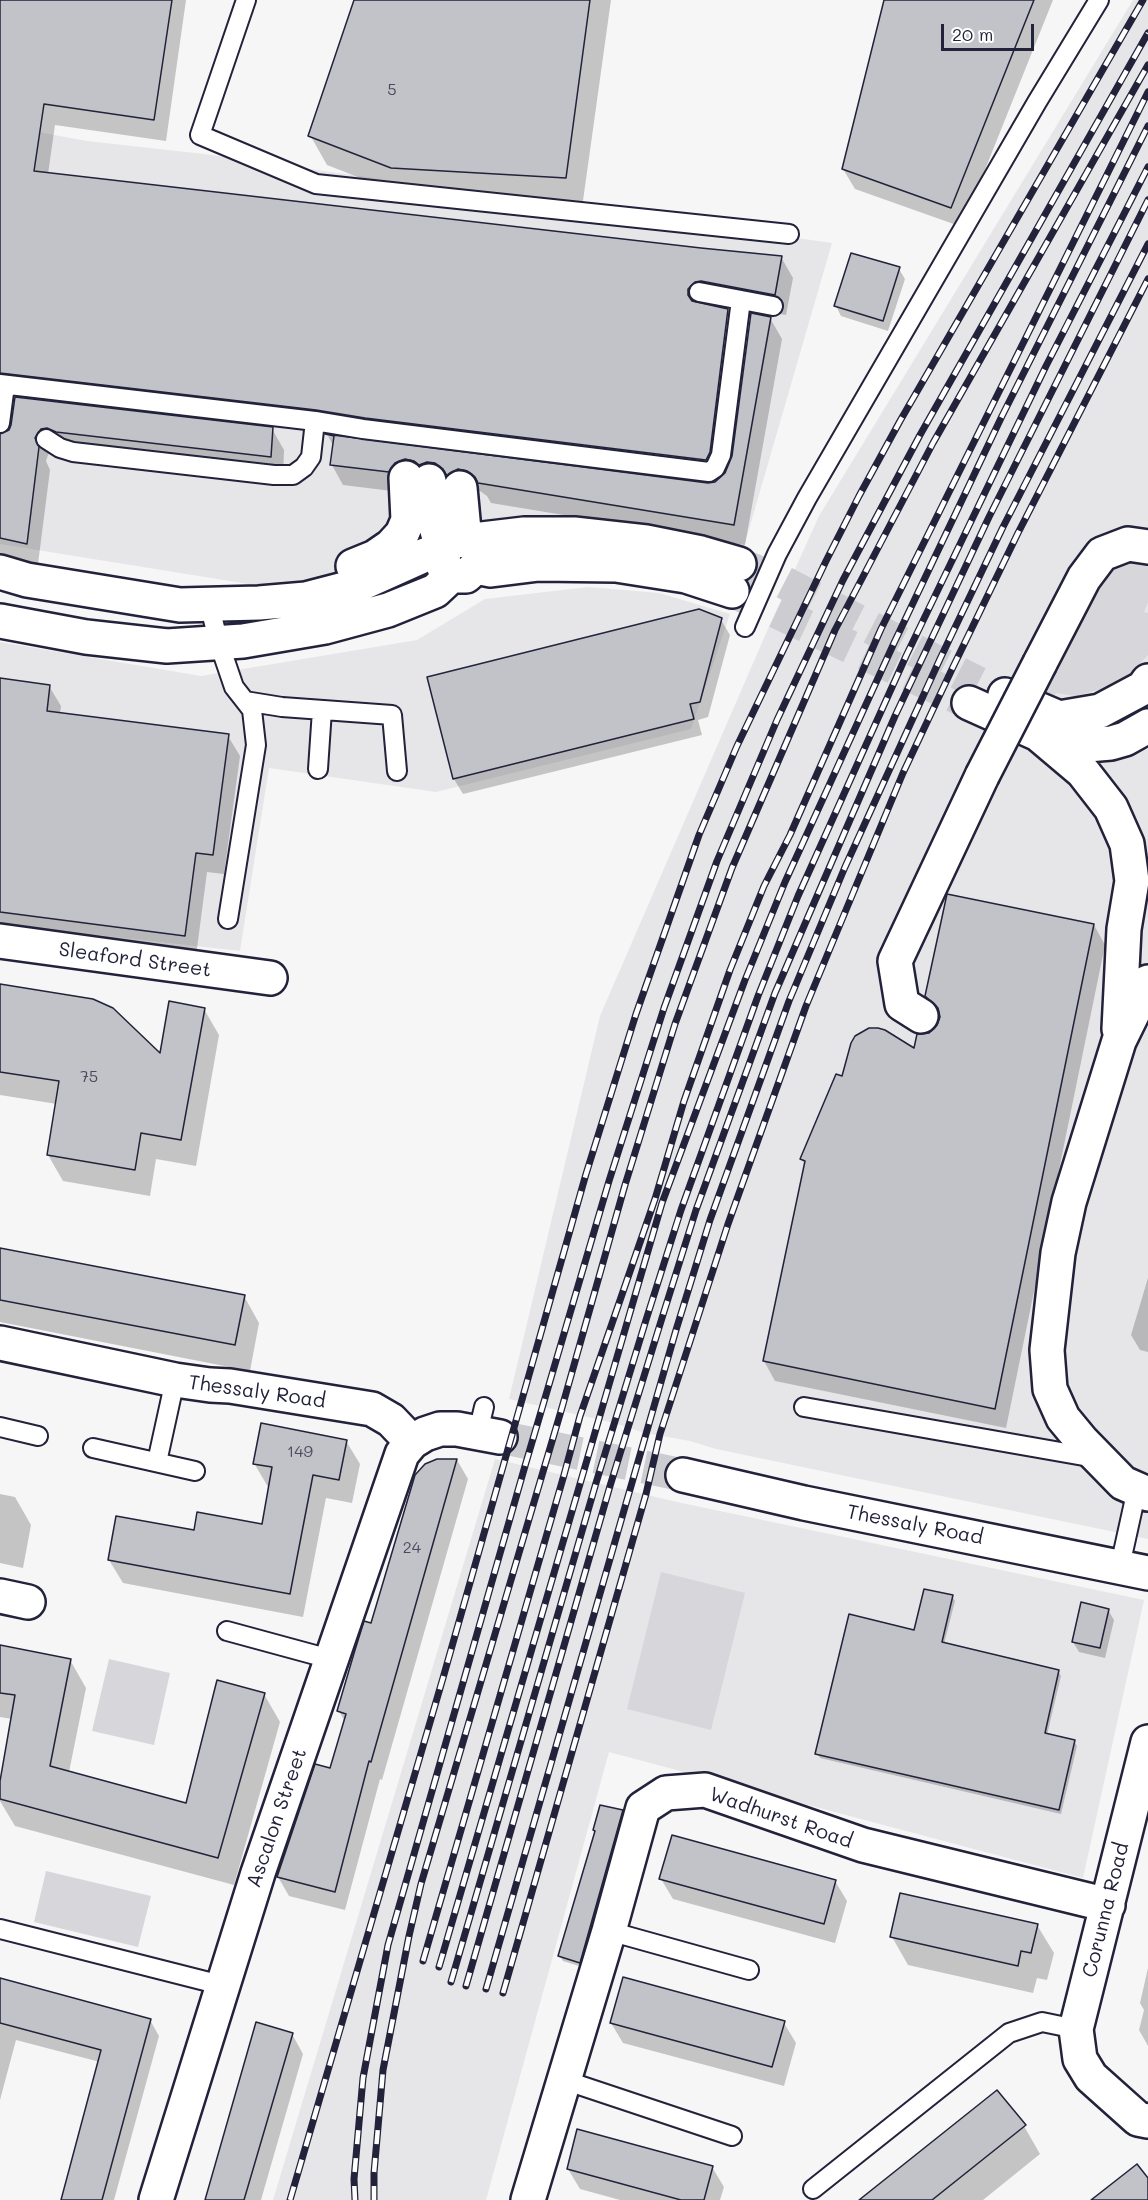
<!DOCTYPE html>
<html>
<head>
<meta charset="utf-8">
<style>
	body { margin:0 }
	#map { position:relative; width:1148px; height:2200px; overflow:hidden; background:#f6f6f7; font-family:Mali,sans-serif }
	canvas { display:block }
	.scale { position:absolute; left:941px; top:24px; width:93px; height:27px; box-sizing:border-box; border:3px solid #22223b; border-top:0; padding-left:8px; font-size:18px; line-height:21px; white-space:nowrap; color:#22223b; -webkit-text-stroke:4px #fff; paint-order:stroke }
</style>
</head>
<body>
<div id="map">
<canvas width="1148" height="2200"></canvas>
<div class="scale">20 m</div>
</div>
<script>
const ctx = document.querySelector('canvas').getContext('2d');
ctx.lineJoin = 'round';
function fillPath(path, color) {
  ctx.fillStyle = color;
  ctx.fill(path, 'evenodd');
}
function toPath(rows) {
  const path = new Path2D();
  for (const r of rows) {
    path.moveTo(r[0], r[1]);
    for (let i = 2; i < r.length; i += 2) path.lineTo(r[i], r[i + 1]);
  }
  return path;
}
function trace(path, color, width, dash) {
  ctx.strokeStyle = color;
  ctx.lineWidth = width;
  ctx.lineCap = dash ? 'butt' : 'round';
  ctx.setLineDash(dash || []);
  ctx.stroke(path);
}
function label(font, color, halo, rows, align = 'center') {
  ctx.font = font + ' Mali,sans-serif';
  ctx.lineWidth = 5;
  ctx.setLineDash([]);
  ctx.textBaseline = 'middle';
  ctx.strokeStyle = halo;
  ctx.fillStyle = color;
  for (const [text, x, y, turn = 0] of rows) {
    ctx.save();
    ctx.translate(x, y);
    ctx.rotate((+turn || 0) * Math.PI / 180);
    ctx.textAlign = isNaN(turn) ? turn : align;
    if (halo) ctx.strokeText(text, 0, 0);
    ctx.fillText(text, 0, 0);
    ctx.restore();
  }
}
fillPath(toPath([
	[1133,0,1148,0,1148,1539,716,1449,690,1441,645,1433,614,1423,509,1399,600,1016,767,631,819,516],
	[0,125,87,141,204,154,832,243,743,550,581,519,292,591,0,544],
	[588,587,659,593,730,614,691,729,436,792,269,768,240,951,0,924,0,642,201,676,417,640,485,599],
	[495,1459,677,1502,1144,1600,1083,1878,609,1752,486,2200,273,2200]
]), '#e6e6e9');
fillPath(toPath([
	[1139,560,1148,564,1148,602,1144,612,1148,613,1148,655,1130,674,1105,688,1075,696,1056,693,1053,699,1043,696,1098,579,1109,565,1125,561],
	[661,1572,745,1593,711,1730,627,1709],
	[109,1659,170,1673,154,1745,92,1731],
	[46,1871,151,1896,138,1947,34,1922]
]), '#d7d7db');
fillPath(toPath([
	[0,0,186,0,166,141,55,125,48,174,781,257,793,278,786,315,714,302,707,302,704,305,728,310,740,331,721,474,718,481,726,474,734,457,770,318,782,339,745,545,491,503,487,496,480,491,470,489,400,492,343,485,332,465,334,447,328,436,708,485,721,481,378,439,329,430,14,393,7,395,1,435,11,430,16,399,272,429,284,450,283,478,52,450,48,455,46,461,50,470,38,564,0,555],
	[356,0,611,0,582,208,409,197,327,165,310,135],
	[885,0,1053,0,962,227,855,189,843,169],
	[899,269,905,279,888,331,841,316,836,306],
	[721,620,730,635,708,717,698,720,702,735,463,794,454,779],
	[0,679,49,686,61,706,60,714,228,736,240,756,224,874,207,872,196,956,0,930],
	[1094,925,1105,945,1006,1428,775,1381,764,1361,805,1165,802,1159,843,1078,915,1051,938,1026,941,1018,927,996],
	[0,986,161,1056,204,1009,219,1035,196,1166,156,1159,150,1196,63,1181,48,1155,57,1104,0,1095],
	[0,1249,244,1296,259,1323,250,1371,0,1322],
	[1148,1278,1148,1352,1140,1350,1131,1335],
	[346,1441,360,1464,352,1503,326,1498,303,1617,123,1583,109,1560,263,1526,270,1487,268,1487,254,1463],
	[457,1460,468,1479,382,1780,380,1779,345,1910,289,1896,278,1877,331,1770,345,1722,339,1711,372,1625],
	[0,1494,15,1497,31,1525,23,1568,0,1563],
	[952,1596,955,1601,944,1644,1058,1671,1061,1676,1047,1735,1074,1741,1077,1746,1061,1814,820,1758,817,1753,915,1632],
	[1108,1610,1114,1620,1105,1658,1079,1652,1073,1642],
	[0,1647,70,1660,86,1688,69,1772,187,1804,264,1694,280,1722,234,1885,15,1826,0,1801,0,1790,12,1719,0,1717],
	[622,1812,625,1816,582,1967,563,1961,560,1956,596,1833,594,1830],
	[661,1879,835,1881,847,1901,835,1943,673,1899],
	[1037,1925,1054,1953,1047,1980,1037,1978,1033,1993,908,1965,892,1937],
	[1148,1968,1148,2046,1139,2030,1144,2010,1140,2003],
	[0,1980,150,2020,159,2036,114,2200,62,2200,100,2062,16,2040,0,2100],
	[611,2023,784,2023,796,2043,784,2086,623,2043],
	[292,2034,303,2054,261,2200,206,2200],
	[1024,2126,1040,2154,983,2200,862,2200],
	[712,2167,724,2187,720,2200,620,2200,580,2189,568,2169]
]), '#0003');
const building = toPath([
	[0,0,172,0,154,120,44,104,34,171,701,248,782,256,775,295,701,281,695,282,688,289,688,295,692,301,728,309,710,452,706,460,365,418,316,410,0,373,0,0],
	[354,0,590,0,566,178,391,168,308,136,354,0],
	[884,0,1034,0,951,208,842,169,884,0],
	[851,253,900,267,883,321,834,306,851,253],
	[751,313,771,317,734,525,478,483,475,477,467,471,458,469,447,476,443,469,435,463,427,462,419,465,414,461,405,459,395,463,389,472,330,465,334,436,325,434,708,483,715,482,725,473,732,456,751,313],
	[15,397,273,427,271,457,56,432,47,428,41,429,35,438,39,447,27,544,0,538,0,434,9,430,11,425,15,397],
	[699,609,722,618,700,702,690,704,694,719,453,779,427,677,699,609],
	[0,678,50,685,47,711,229,734,213,855,196,853,185,936,0,912,0,678],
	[947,894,1094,924,995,1409,763,1361,805,1161,800,1159,836,1074,842,1076,851,1043,855,1036,869,1028,878,1028,885,1030,914,1048,917,1034,929,1033,937,1025,940,1017,938,1008,925,996,947,894],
	[0,984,93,999,113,1008,160,1053,169,1001,205,1008,181,1140,141,1133,135,1170,47,1155,59,1081,0,1072,0,984],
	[0,1248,245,1295,235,1345,0,1300,0,1248],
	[261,1423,347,1440,339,1480,313,1475,290,1594,108,1560,116,1516,194,1530,197,1512,262,1524,272,1467,253,1464,261,1423],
	[437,1459,457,1459,371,1762,369,1761,335,1892,277,1877,315,1764,330,1768,346,1714,337,1711,355,1650,364,1621,371,1623,415,1475,425,1464,437,1459],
	[924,1589,953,1595,942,1642,1059,1670,1045,1733,1075,1740,1059,1810,815,1754,849,1614,914,1630,924,1589],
	[1081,1602,1109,1609,1100,1648,1072,1642,1081,1602],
	[0,1645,71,1659,50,1766,186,1803,217,1680,265,1693,218,1858,0,1799,0,1781,15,1695,0,1693,0,1645],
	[600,1805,623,1810,580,1963,558,1956,595,1831,593,1830,600,1805],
	[672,1835,836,1880,824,1924,659,1879,672,1835],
	[900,1893,1038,1924,1031,1953,1021,1951,1018,1966,890,1937,900,1893],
	[623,1977,785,2021,772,2067,610,2023,623,1977],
	[0,1978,151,2019,102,2200,61,2200,101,2050,0,2023,0,1978],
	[256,2022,293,2033,244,2200,205,2200,256,2022],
	[997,2090,1026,2125,932,2200,859,2200,997,2090],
	[577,2129,713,2166,704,2200,681,2200,567,2169,577,2129],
	[1137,2164,1148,2178,1148,2200,1091,2200,1137,2164]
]);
fillPath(building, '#c2c2c9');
trace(building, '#22223b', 1.5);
trace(toPath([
	[739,564,783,582,978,683],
	[732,591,969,703],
	[500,1437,683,1475]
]), '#ccccd1', 33, [33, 16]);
const lane = toPath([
	[246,0,200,135,316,184,789,234],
	[699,292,773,306],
	[0,384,315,421,363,429,709,472,715,468,721,455,741,300],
	[0,423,5,385],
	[46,439,60,448,73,452,274,475,293,475,304,467,311,457,315,421],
	[209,604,219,643,234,687,252,710,256,745,228,919],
	[745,627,777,554,807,498,1037,102,1099,0],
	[245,701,282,707,392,715,397,771],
	[318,769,322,710],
	[804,1407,1095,1458],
	[0,1427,38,1436],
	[478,1432,484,1407],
	[93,1448,195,1471],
	[157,1462,175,1380],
	[1120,1566,1137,1489],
	[227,1631,330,1659],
	[0,1929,221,1985],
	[609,1931,749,1970],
	[564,2080,732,2136],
	[813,2189,1009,2033,1042,2022,1076,2029]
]);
const street = toPath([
	[429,481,436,527,443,553,444,568],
	[460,488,465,541],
	[353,566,375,557,391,546,402,534,408,520,406,478],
	[0,572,27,580,180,605,259,603,306,599,356,586,425,555,443,553,450,543,458,540,465,541,524,534,574,534,646,542,701,553,739,564],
	[0,621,86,637,167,646,243,641,325,627,388,610,435,591,451,576,466,576,476,567,491,570,539,564,616,565,686,576,732,591],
	[1040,663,1084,578,1102,554,1128,544,1148,547],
	[1005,695,1059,718,1100,711,1143,688,1148,681],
	[969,703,1038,734,1083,772,1111,808,1127,844,1132,881,1124,929,1119,1029],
	[1044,736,1075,746,1111,743,1125,739,1148,726],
	[0,941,270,978],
	[1148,982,1119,1041,1069,1202,1058,1253,1047,1350,1050,1389,1063,1418,1082,1441,1123,1483,1148,1494],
	[921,1016,902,1004,895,961,982,776],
	[0,1343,175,1380,210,1385,230,1386,372,1409,391,1420,412,1442],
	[683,1475,804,1503,1148,1573],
	[0,1596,28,1602],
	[1148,1742,1076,2029,1080,2059,1091,2077,1138,2119,1148,2121],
	[156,2200,258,1873,402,1454,412,1442,425,1434,440,1429,457,1429,500,1437],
	[528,2200,609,1931,643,1808,666,1793,705,1790,863,1845,1108,1905]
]);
trace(lane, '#22223b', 22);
trace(street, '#22223b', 38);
trace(lane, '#fff', 18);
trace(street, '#fff', 33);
const rail = toPath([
	[423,1961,564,1475,580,1416,655,1199,684,1101,730,970,764,886,790,835,881,629,1148,92],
	[439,1967,662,1203,745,980,785,882,894,643,1002,416,1148,126],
	[451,1982,596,1483,646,1320,681,1210,758,996,798,896,906,656,1046,366,1148,167],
	[466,1986,610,1486,662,1318,696,1210,775,993,895,716,989,517,1148,200],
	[486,1989,676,1330,710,1220,789,1001,845,867,940,659,1003,527,1148,244],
	[503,1993,646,1494,660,1434,728,1224,806,1006,903,773,953,667,1018,533,1148,279],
	[290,2200,443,1678,586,1174,636,1014,699,835,737,746,826,561,859,496,900,421,1143,0],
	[355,2200,354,2179,363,2078,388,1945,525,1466,609,1181,664,1008,717,861,777,720,843,580,920,435,1148,33],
	[374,2200,374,2173,383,2070,409,1936,421,1884,561,1411,625,1185,675,1024,732,868,835,630,933,443,1148,65]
]);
trace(rail, '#22223b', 7);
trace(rail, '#fff', 4.5, [14]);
const streetBridge = toPath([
	[982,776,1040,663]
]);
trace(streetBridge, '#22223b', 38, []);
trace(streetBridge, '#fff', 33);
label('16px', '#4a4a5e', null, [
	["5",392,90],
	["75",89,1077],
	["149",300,1452],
	["24",412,1548]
]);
label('20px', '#22223b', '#fff', [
	["Sleaford Street",135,960,8],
	["Thessaly Road",257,1392,8],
	["Thessaly Road",915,1525,11],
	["Ascalon Street",277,1818,-71],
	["Wadhurst Road",781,1818,19],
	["Corunna Road",1106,1910,-76]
]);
</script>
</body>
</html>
